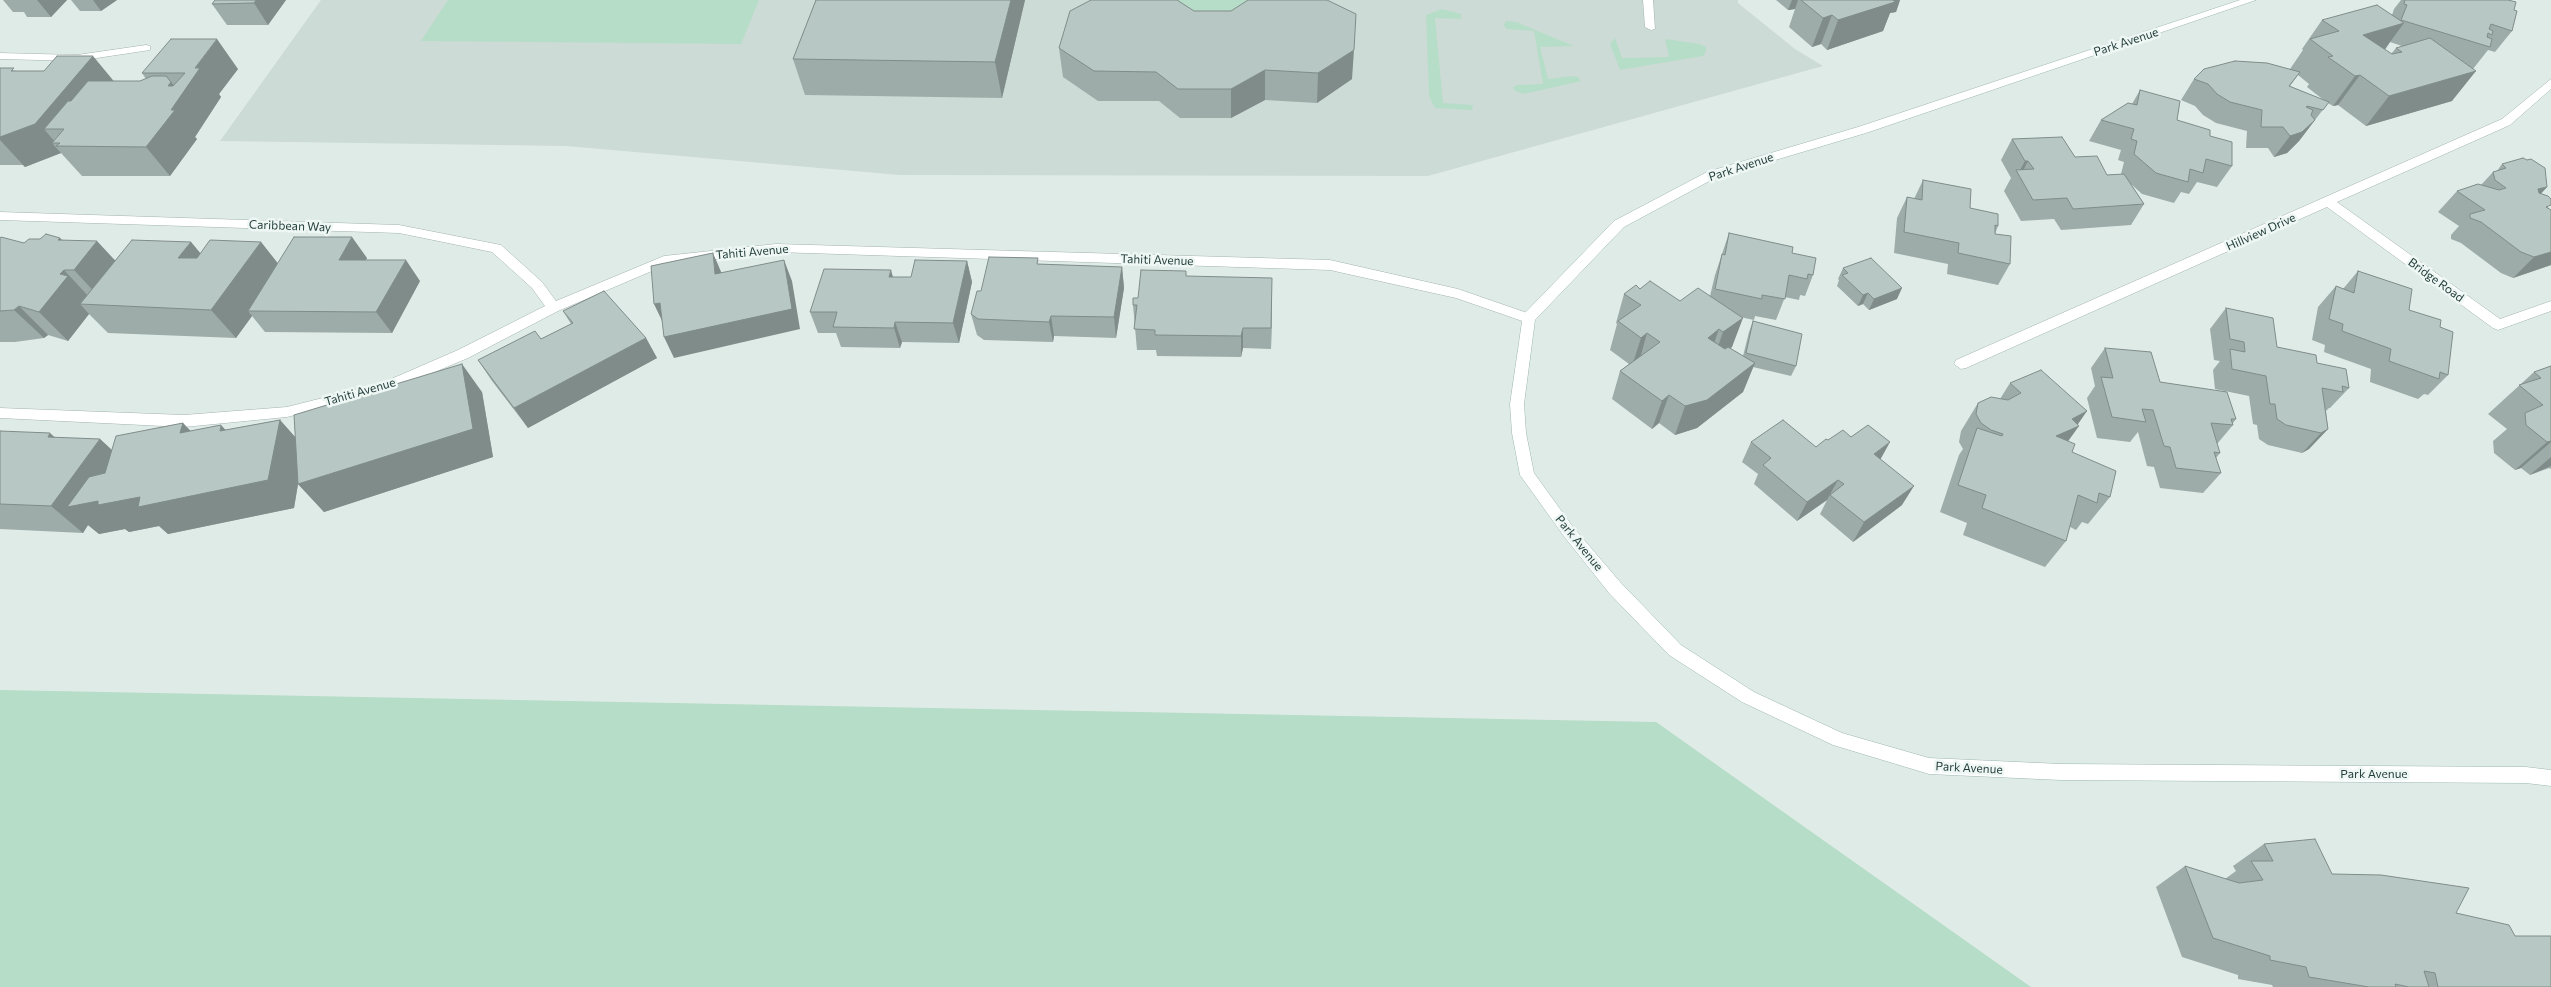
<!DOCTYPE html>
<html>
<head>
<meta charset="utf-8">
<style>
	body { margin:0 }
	canvas { display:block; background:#dfebe7 }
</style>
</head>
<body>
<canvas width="2551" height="987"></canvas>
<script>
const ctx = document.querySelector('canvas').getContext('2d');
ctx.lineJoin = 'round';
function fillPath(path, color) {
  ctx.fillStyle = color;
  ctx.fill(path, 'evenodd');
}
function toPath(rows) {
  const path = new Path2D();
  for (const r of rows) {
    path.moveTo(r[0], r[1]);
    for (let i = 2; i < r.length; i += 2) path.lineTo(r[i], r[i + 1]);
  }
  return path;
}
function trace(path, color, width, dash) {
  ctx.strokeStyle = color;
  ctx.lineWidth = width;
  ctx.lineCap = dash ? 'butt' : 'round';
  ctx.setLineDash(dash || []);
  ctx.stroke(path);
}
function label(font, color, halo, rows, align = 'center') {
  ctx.font = font + ' Commissioner,sans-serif';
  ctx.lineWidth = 5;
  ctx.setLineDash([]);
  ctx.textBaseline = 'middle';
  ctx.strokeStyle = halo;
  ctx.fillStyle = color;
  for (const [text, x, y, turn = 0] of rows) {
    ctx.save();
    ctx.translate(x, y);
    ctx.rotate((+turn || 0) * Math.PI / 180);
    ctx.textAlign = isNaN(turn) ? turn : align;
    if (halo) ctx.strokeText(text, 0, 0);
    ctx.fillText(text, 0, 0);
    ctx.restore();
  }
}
fillPath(toPath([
	[321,0,1738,0,1738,3,1795,49,1823,66,1428,176,900,175,566,146,220,141]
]), '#cddbd6');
fillPath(toPath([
	[448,0,759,0,741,44,421,41],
	[1121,0,1266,0,1246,11,1134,11],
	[1442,9,1461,14,1461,19,1435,18,1443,103,1473,105,1472,110,1435,108,1429,96,1426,15],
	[1506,21,1516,22,1574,46,1540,47,1548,79,1572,76,1578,77,1581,81,1524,94,1515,91,1513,87,1518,85,1543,84,1534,31,1507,29,1504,25],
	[1615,38,1622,58,1669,57,1665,39,1700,44,1706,47,1706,51,1703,56,1620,70,1610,44],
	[0,690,1656,722,2031,987,0,987]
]), '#b6ddc7');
const lane = toPath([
	[1643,0,1653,0,1655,29,1651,30,1645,27,1643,0]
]);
const street = toPath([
	[146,45,150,46,150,50,77,61,0,59,0,53,77,55,146,45],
	[2551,79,2551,89,2510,125,2337,202,2500,319,2551,301,2551,311,2498,330,2493,328,2327,207,1966,368,1961,369,1954,364,1956,360,2502,119,2551,79],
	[0,212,399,225,501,245,542,282,556,301,664,256,776,244,1330,260,1458,289,1533,315,1535,318,1528,323,1456,298,1330,270,776,252,666,265,558,311,468,358,390,391,287,417,184,427,0,418,0,408,184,415,287,407,382,383,458,350,545,306,532,288,492,252,399,233,0,220,0,212]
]);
const secondary = toPath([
	[2240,0,2256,0,1866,133,1715,178,1624,227,1535,320,1524,404,1526,433,1534,473,1573,527,1621,583,1681,645,1754,692,1842,733,1929,758,2061,764,2526,767,2551,770,2551,786,2526,783,2061,780,1929,774,1833,745,1742,702,1669,655,1609,593,1563,535,1520,475,1512,433,1510,404,1523,315,1614,221,1707,172,1858,127,2240,0]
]);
trace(lane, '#a2b3af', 1);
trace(street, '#a2b3af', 1);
trace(secondary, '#9db7b2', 1);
fillPath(lane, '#fff');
fillPath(street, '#fff');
fillPath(secondary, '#fff');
fillPath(toPath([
	[3,0,67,0,51,17,27,17,24,12,13,12],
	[71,0,117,0,101,11,80,11],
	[286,0,268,25,227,25,212,4],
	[816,0,1025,0,1002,98,805,95,793,59],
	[1776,0,1900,0,1896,12,1890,13,1883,31,1827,50,1821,44,1812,47,1789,27,1795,9,1788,10],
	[2401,0,2508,0,2514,10,2512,31,2495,52,2488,50,2473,69,2471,68,2452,101,2366,126,2338,105,2333,106,2328,103,2299,141,2287,153,2274,157,2268,148,2246,148,2247,131,2216,123,2203,115,2195,106,2181,100,2194,79,2290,69,2303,50,2302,49,2322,20,2392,15,2394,9],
	[2390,42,2402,46,2396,48,2391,54,2385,50],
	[2298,75,2309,84,2307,87,2325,101,2290,86],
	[1194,11,1352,79,1317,103,1265,100,1231,118,1180,118,1159,101,1098,101,1063,77,1059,48],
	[0,68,17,71,114,81,140,81,146,79,142,73,238,69,219,94,221,97,195,137,197,139,170,176,82,176,61,153,25,167,23,165,0,165],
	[2140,90,2177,120,2210,136,2232,166,2217,187,2197,182,2189,194,2181,192,2174,203,2142,194,2131,184,2144,204,2131,225,2061,230,2054,219,2021,221,2004,191,2011,178,2001,160,2012,139,2075,157,2107,175,2121,174,2124,162,2118,160,2121,150,2089,141,2101,120,2132,104],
	[2502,164,2547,187,2541,194,2549,209,2551,210,2551,265,2513,278,2501,273,2461,243,2451,239,2451,235,2459,226,2438,212,2457,191,2481,185,2493,172,2497,171],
	[1923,180,1998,226,1995,234,2010,264,1998,285,1947,274,1948,264,1894,253,1897,218,1907,197,1914,199],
	[1729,233,1792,253,1813,275,1805,296,1800,295,1799,300,1785,297,1776,320,1755,316,1754,320,1740,317,1732,347,1730,348,1743,356,1749,332,1753,321,1796,366,1791,376,1753,367,1743,392,1697,428,1675,435,1659,423,1652,429,1612,399,1620,371,1629,364,1610,350,1617,324,1616,323,1624,294,1640,289,1680,301,1710,296,1715,275],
	[0,238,24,243,40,239,60,238,62,240,115,260,191,242,200,253,261,242,277,263,367,258,366,260,420,281,392,333,265,332,252,316,236,338,108,333,89,314,68,341,48,335,44,338,15,342,0,342],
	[967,261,972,282,959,343,902,342,900,348,841,347,836,333,818,333,810,312,893,277,911,277],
	[1039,264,1122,267,1124,288,1116,338,1054,336,1053,342,984,340,977,335,971,314,981,291],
	[1843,268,1897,299,1869,310,1863,304,1858,306,1837,286,1839,280,1838,279],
	[2358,271,2409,310,2440,327,2448,375,2428,395,2424,394,2418,399,2370,382,2371,369,2324,352,2325,345,2312,340,2318,307,2336,286,2343,289],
	[1186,276,1272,299,1271,349,1243,348,1241,357,1157,356,1156,350,1137,350,1133,305,1138,298],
	[2226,308,2277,347,2317,363,2349,388,2330,408,2329,408,2326,411,2328,429,2309,449,2302,453,2268,445,2259,439,2257,425,2253,424,2249,396,2215,389,2213,370,2220,361,2214,360,2210,329],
	[563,311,646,338,657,358,528,428,492,381,478,360,541,339,571,324],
	[2105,348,2160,382,2236,419,2233,423,2233,425,2217,444,2220,453,2216,458,2221,473,2203,493,2160,488,2154,467,2147,466,2138,432,2130,442,2097,438,2087,398,2095,386,2091,368],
	[2551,366,2551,469,2549,468,2530,475,2521,468,2515,470,2494,453,2493,441,2507,429,2488,414,2534,372],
	[2010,383,2078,425,2068,441,2072,452,2110,497,2088,524,2082,522,2076,530,2070,527,2066,541,2045,567,1963,535,1967,523,1940,512,1959,455,1963,449,1959,442,1961,431,1978,403,2000,399],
	[482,392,493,457,324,512,298,484,294,508,168,534,159,526,129,532,125,529,99,534,88,525,83,533,0,529,0,431,56,438,100,439,112,450,183,423,190,431,225,430,280,420,295,437],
	[1828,440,1880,459,1902,505,1853,542,1820,514,1827,500,1797,521,1754,484,1758,474,1742,462,1751,442,1816,447],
	[2264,844,2332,874,2456,913,2515,936,2551,987,2273,987,2272,985,2238,979,2238,975,2182,957,2156,887,2185,866,2225,879,2236,871,2233,866]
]), '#9daca9');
fillPath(toPath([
	[37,0,67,0,51,17],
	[93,0,117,0,101,11],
	[256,0,286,0,268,25,254,3],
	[1011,0,1025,0,1002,98,995,62],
	[1792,0,1798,0,1795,9,1788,10],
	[1877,0,1900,0,1896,12,1890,13,1883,31,1827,50,1838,20],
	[1832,15,1821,44,1812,47,1823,18],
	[2404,23,2382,53,2363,35],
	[217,39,238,69,219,94,221,97,195,137,197,139,170,176,146,147,168,86,171,82,181,95,195,68],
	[1354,50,1352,79,1317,103,1318,73],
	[93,56,117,85,44,129,56,143,52,143,61,153,25,167,0,140,0,137],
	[1265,70,1265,100,1231,118,1231,89],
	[2476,71,2452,101,2366,126,2389,96],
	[2360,75,2338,105,2333,106,2355,76],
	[2315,120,2299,141,2287,153,2274,157,2290,136],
	[2025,161,2028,161,2020,177,2018,174],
	[2547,187,2527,208,2538,189],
	[352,237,367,258,354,281,339,260],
	[60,238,81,260,97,241,124,270,101,299,74,270,58,240],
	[191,242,215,271,178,258],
	[261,242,284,271,248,311,252,316,236,338,211,310],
	[2551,252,2551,265,2513,278,2534,257],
	[713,253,722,274,715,274],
	[406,260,420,281,392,333,376,312],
	[784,260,792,281,800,329,674,358,664,337],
	[967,261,972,282,959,343,953,323],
	[1122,267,1124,288,1116,338,1114,317],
	[64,270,91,299,80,304,89,314,68,341,39,312,60,274],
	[891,270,897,291,889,277],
	[1272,278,1272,299,1271,349,1271,328],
	[1902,288,1897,299,1869,310,1874,299],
	[1868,293,1863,304,1858,306,1863,295],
	[660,303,664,325,654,304],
	[19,306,48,335,44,338,14,310],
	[1051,316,1054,336,1053,342,1049,322],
	[1743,318,1732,347,1713,361,1723,332],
	[895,322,902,342,900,348,894,328],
	[1243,328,1243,348,1241,357,1241,336],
	[1719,329,1709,358,1708,338],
	[1647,333,1639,362,1632,366,1641,338],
	[646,338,657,358,528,428,514,408],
	[1755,363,1743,392,1697,428,1675,435,1685,406],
	[462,364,482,392,493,457,324,512,298,484,294,508,168,534,159,526,129,532,125,529,99,534,88,525,83,533,51,506,100,439,130,467,280,420,305,448],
	[1669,395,1659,423,1652,429,1662,401],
	[2087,411,2076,427,2079,426,2059,454,2056,436,2072,419],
	[183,423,210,451,180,433],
	[221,425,247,453,220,431],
	[2328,429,2309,449,2302,453,2321,433],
	[50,433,81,461,48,437],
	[2551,441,2551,442,2521,468,2515,470,2547,442],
	[1890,442,1879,462,1874,454],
	[2551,457,2551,466,2530,475],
	[1838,480,1827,500,1797,521,1807,502],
	[1914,486,1902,505,1853,542,1864,522]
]), '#808c89');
const building = toPath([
	[215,0,256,0,254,3,212,4,215,0],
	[816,0,1011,0,995,62,793,59,816,0],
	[1091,0,1177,0,1194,11,1231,11,1248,0,1327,0,1356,14,1354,50,1318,73,1265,70,1231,89,1178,89,1156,72,1094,71,1059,48,1070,11,1091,0],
	[1801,0,1893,0,1895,2,1838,20,1832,15,1823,18,1801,0],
	[2405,0,2508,0,2516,2,2514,10,2517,11,2512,31,2491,24,2489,29,2493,31,2492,35,2488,33,2487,37,2492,39,2490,47,2401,20,2407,5,2404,4,2405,0],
	[2377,5,2404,23,2363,35,2392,54,2402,52,2396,48,2430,38,2476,71,2389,96,2360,75,2355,76,2328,57,2333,56,2310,39,2339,31,2322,20,2377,5],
	[171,39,217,39,195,68,200,68,171,110,175,110,146,147,56,146,60,143,52,143,64,129,44,129,68,101,71,101,88,81,140,81,152,76,166,76,171,82,168,86,173,86,185,73,142,73,171,39],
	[57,56,93,56,35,124,0,137,0,68,14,68,11,71,44,71,57,56],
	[2235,61,2267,63,2300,72,2289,86,2329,102,2323,110,2307,106,2306,107,2313,110,2311,115,2315,120,2302,132,2290,136,2283,127,2261,127,2262,110,2230,102,2217,94,2208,84,2194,79,2204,69,2235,61],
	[2140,90,2180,101,2177,120,2210,130,2210,136,2232,142,2232,166,2206,159,2203,173,2190,169,2188,182,2156,173,2134,154,2137,141,2131,139,2134,129,2101,120,2128,103,2137,105,2140,90],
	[2062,137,2075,157,2097,156,2107,175,2124,174,2144,204,2073,209,2067,198,2033,200,2016,170,2034,169,2028,161,2025,161,2012,139,2062,137],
	[2523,158,2527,160,2531,159,2545,168,2547,187,2538,189,2539,193,2548,196,2551,199,2551,205,2546,207,2551,210,2551,252,2534,257,2521,252,2481,222,2470,218,2470,214,2485,210,2457,191,2478,184,2499,190,2506,188,2495,180,2493,172,2506,168,2502,164,2523,158],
	[1923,180,1971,189,1970,208,1998,214,1998,226,1995,225,1995,234,2011,236,2010,264,1958,253,1959,243,1904,232,1907,197,1922,200,1923,180],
	[1729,233,1793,247,1792,253,1816,258,1813,275,1808,274,1807,279,1789,275,1785,299,1762,295,1762,299,1715,289,1722,254,1725,255,1729,233],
	[46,234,60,238,58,240,97,241,74,270,64,270,60,274,68,276,39,312,19,306,14,310,0,311,0,238,1,237,24,243,29,239,40,239,46,234],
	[294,237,352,237,339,260,406,260,376,312,248,311,294,237],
	[132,240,191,242,178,258,197,258,210,240,261,242,211,310,80,304,132,240],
	[713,253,715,274,784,260,792,309,664,337,660,303,654,304,651,266,713,253],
	[989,257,1038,258,1037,264,1122,267,1114,317,1051,316,1049,322,978,319,971,314,977,291,981,291,989,257],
	[1871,258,1902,288,1874,299,1868,293,1863,295,1842,275,1848,273,1843,268,1871,258],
	[915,260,967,261,953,323,895,322,894,328,833,327,837,312,810,312,824,269,891,270,889,277,911,277,915,260],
	[1141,270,1186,271,1186,276,1272,278,1271,328,1243,328,1241,336,1155,335,1155,330,1134,329,1137,305,1133,305,1133,298,1138,298,1141,270],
	[2358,271,2412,289,2409,310,2441,320,2440,327,2453,332,2448,375,2440,372,2439,379,2389,361,2391,349,2342,331,2343,324,2329,319,2336,286,2354,293,2358,271],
	[1650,281,1680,301,1698,288,1743,318,1723,332,1719,329,1708,338,1725,349,1728,347,1755,363,1707,400,1685,406,1669,395,1662,401,1620,371,1660,342,1647,333,1641,338,1618,321,1641,305,1624,294,1636,285,1640,289,1650,281],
	[604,291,646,338,514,408,478,360,535,331,541,339,573,323,563,311,604,291],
	[2226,308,2273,318,2277,347,2316,355,2317,363,2346,369,2349,388,2342,386,2343,392,2322,388,2328,429,2321,433,2286,425,2277,419,2275,404,2270,404,2266,376,2232,369,2230,349,2245,352,2244,342,2230,339,2226,308],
	[1753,321,1802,334,1796,366,1746,353,1753,321],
	[2105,348,2151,352,2160,382,2227,392,2236,419,2231,419,2233,425,2211,423,2220,453,2214,452,2221,473,2176,468,2170,447,2164,446,2153,410,2142,409,2146,422,2112,417,2101,377,2113,378,2105,348],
	[462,364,473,429,298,484,294,415,462,364],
	[2551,366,2551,441,2547,442,2526,425,2525,413,2543,405,2519,385,2541,378,2534,372,2551,366],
	[2041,370,2087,411,2072,419,2079,426,2056,436,2075,444,2072,452,2116,471,2110,497,2099,493,2097,503,2078,495,2066,541,1982,508,1986,495,1958,485,1977,428,2002,436,2003,434,1991,430,1981,423,1976,414,1978,403,1991,397,2008,400,2021,393,2010,383,2041,370],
	[280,420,268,480,138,507,140,497,98,505,98,501,67,507,89,477,105,473,116,436,183,423,180,433,221,425,220,431,280,420],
	[1783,420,1816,447,1826,439,1828,440,1843,430,1851,437,1868,425,1890,442,1874,454,1914,486,1864,522,1830,495,1844,484,1838,480,1807,502,1763,465,1771,458,1751,442,1783,420],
	[0,431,50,433,48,437,100,439,51,506,0,504,0,431],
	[2315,839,2332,874,2381,875,2469,888,2456,913,2509,925,2515,936,2551,936,2551,987,2438,987,2435,973,2424,971,2429,987,2409,987,2395,984,2396,987,2369,987,2309,977,2306,967,2270,960,2270,956,2213,938,2185,866,2239,883,2263,880,2251,861,2273,861,2264,844,2315,839]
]);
fillPath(building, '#b7c8c4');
trace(building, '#808c89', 1);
label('12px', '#1f3b38', '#eff7f4', [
	["Park Avenue",2126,42,-18],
	["Park Avenue",1741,167,-18],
	["Caribbean Way",290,226,2],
	["Hillview Drive",2261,232,-24],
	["Tahiti Avenue",752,252,-5],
	["Tahiti Avenue",1157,260,2],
	["Bridge Road",2436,280,36],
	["Tahiti Avenue",360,392,-16],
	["Park Avenue",1579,543,51],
	["Park Avenue",1969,768,3],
	["Park Avenue",2374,774]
]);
</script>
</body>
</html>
